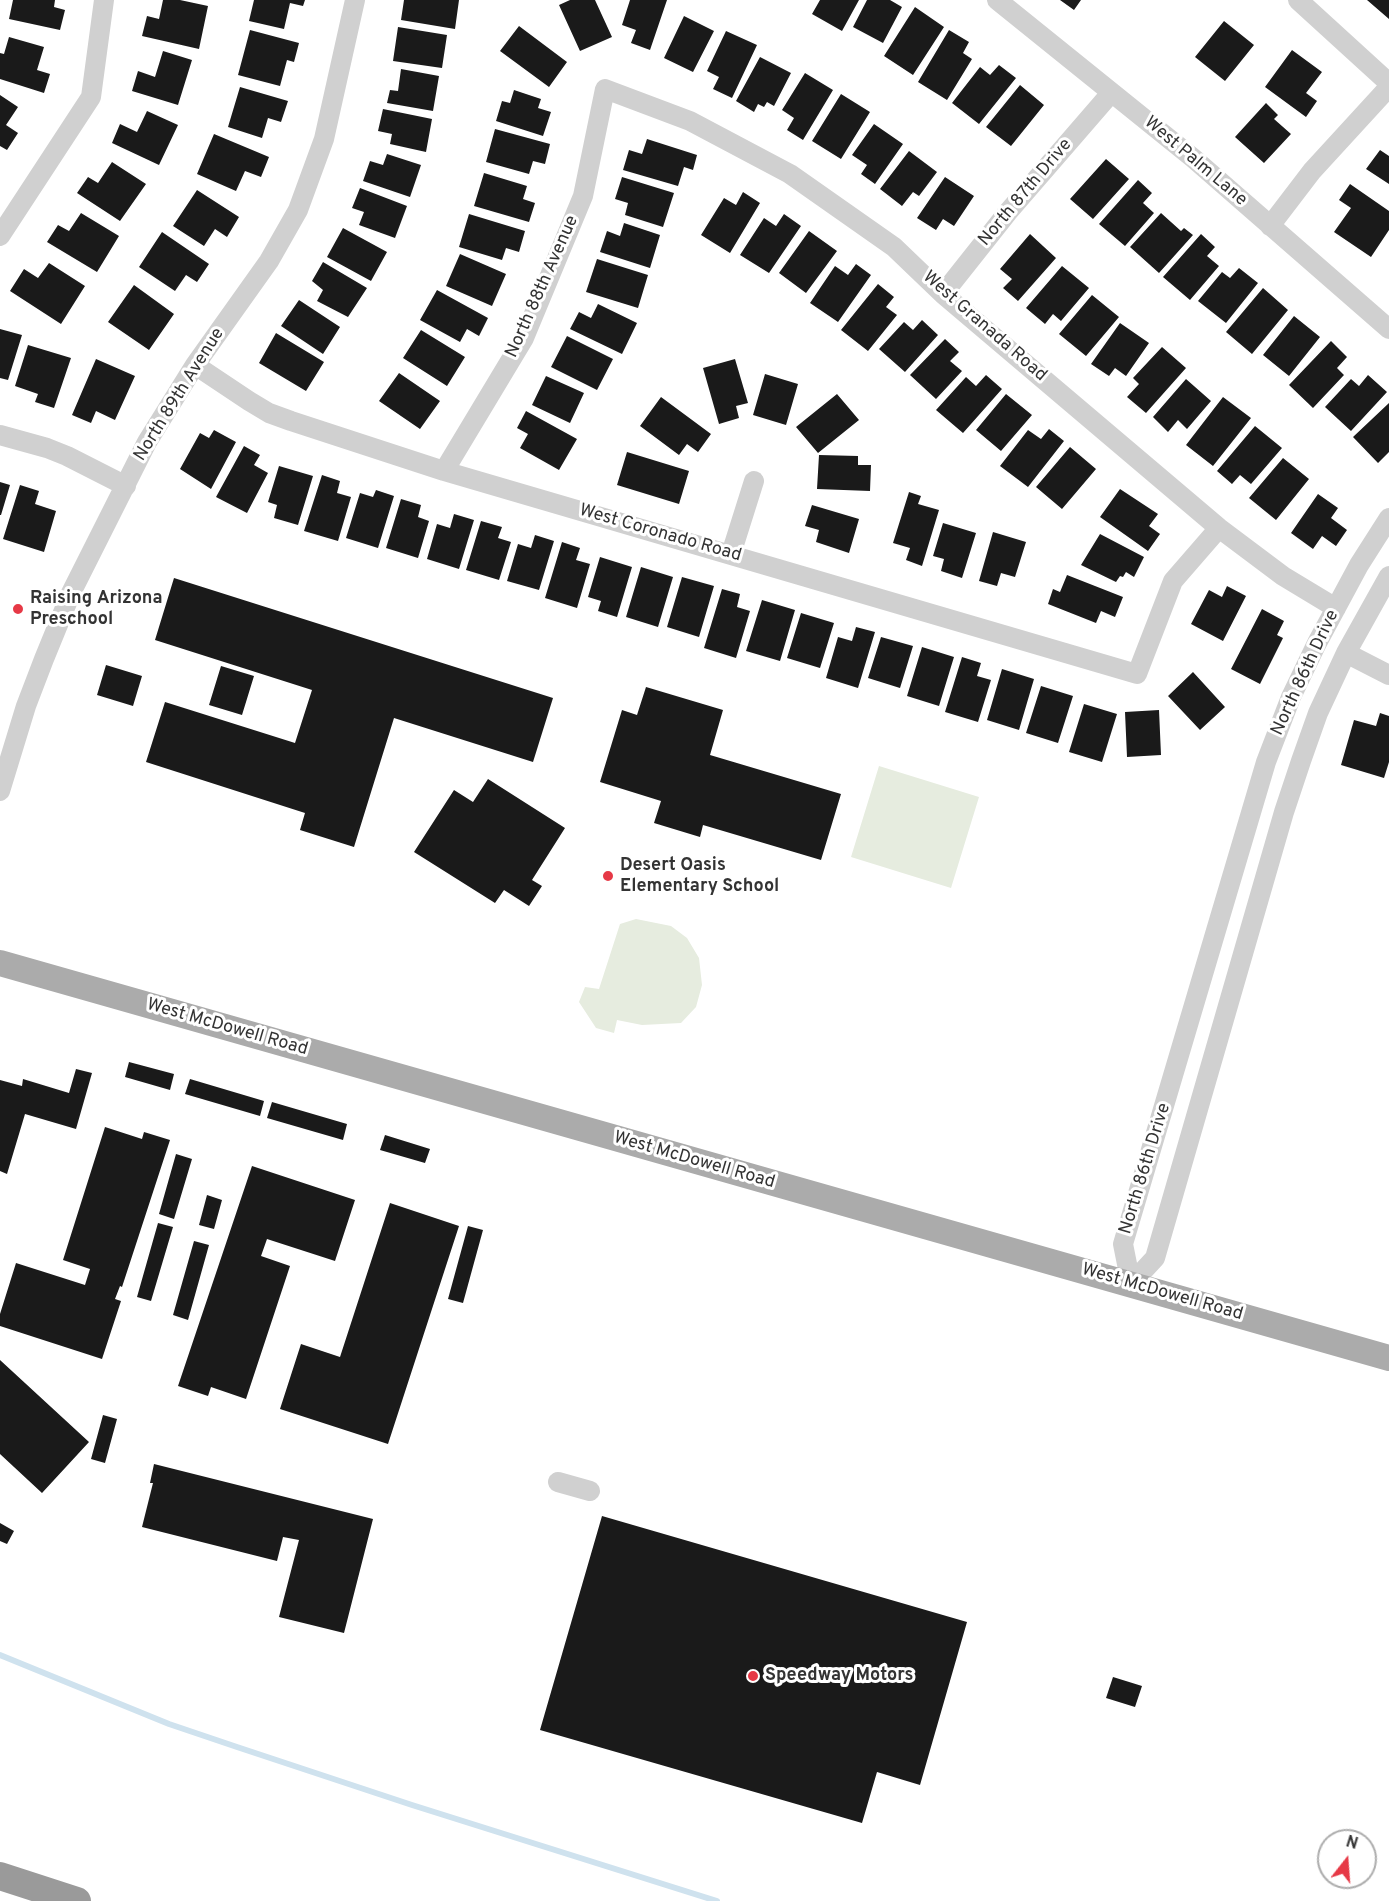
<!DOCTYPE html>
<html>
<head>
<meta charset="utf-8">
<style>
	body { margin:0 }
	#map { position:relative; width:1389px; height:1901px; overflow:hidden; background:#fff; font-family:Overpass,sans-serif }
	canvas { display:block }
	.north { position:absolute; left:1317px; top:1829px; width:60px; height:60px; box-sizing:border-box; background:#fff; border:2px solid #adadad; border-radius:50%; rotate:17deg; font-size:16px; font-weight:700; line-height:24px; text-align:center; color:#333 }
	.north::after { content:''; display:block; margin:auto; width:21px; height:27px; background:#e63946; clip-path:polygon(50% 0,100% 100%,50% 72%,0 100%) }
</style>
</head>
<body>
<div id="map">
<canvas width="1389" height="1901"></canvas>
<div class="north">N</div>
</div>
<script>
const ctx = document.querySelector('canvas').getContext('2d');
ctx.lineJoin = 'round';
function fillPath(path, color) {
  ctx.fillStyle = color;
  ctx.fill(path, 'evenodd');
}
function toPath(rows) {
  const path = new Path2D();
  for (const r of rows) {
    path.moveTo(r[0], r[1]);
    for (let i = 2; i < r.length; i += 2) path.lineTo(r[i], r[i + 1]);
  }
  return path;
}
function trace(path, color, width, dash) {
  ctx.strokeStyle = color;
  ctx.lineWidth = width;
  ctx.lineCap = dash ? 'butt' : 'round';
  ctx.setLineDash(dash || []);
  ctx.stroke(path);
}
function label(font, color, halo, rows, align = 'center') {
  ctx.font = font + ' Overpass,sans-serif';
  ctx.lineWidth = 6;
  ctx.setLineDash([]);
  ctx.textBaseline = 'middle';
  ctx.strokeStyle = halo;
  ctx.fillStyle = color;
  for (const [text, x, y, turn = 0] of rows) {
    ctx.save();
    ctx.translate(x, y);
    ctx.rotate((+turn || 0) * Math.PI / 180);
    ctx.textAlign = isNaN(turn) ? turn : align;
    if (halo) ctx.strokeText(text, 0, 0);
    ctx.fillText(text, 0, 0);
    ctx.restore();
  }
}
fillPath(toPath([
	[879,766,979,797,951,888,851,857],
	[636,919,671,926,687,938,699,958,702,985,696,1007,681,1023,642,1025,617,1020,614,1033,596,1028,579,1002,585,987,599,989,620,924]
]), '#e6ecdf');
trace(toPath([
	[0,1655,169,1724,237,1747,412,1805,717,1901]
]), '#cfe2ee', 6);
fillPath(toPath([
	[13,0,55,0,54,7,65,10,60,30,9,19],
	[163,0,180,0,208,6,199,49,142,36,147,16,159,19],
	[254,0,305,0,303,6,290,3,284,29,249,21],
	[404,0,459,0,455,29,401,20],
	[570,0,595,0,612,37,580,51,559,5],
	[630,0,667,0,650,50,631,43,636,30,622,25],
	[820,0,859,0,842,31,812,14],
	[867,0,890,0,902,7,883,43,853,27],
	[1060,0,1081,0,1074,10],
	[1367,0,1389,0,1389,19],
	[915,7,944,27,913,75,884,56],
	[684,16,714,31,693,72,664,58],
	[1224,21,1254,45,1225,81,1195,57],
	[519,26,567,62,549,87,500,51],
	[398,27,447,35,442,68,393,61],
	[250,30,299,43,294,62,287,60,280,86,238,75],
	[949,30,969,42,963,53,972,59,947,100,918,82],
	[726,31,757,45,732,98,713,89,719,77,707,71],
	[9,37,44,47,37,70,50,74,44,93,0,79,0,53,4,54],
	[1292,50,1322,72,1306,93,1317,101,1306,117,1265,87],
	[163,51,192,60,178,105,132,91,138,71,155,77],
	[760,57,791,73,774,106,767,102,764,107,758,104,754,112,736,101],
	[999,65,1016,78,979,124,952,103,980,67,990,75],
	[401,69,439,76,433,111,387,103,390,90,398,91],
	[805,73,833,90,803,140,787,130,794,118,782,110],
	[1020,85,1044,105,1011,146,986,127],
	[240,87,288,101,281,122,268,118,262,138,228,127],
	[514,90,541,99,538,108,551,112,543,136,496,121,502,101,510,103],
	[841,94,870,112,841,159,812,141],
	[0,95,18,107,6,125,18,133,7,150,0,146],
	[1266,103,1278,115,1274,119,1291,134,1264,163,1235,137],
	[383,109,432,119,426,152,390,144,392,134,378,131],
	[147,111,178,125,159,165,112,143,120,124,137,132],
	[874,124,903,144,875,184,861,174,867,165,852,155],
	[495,129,550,144,545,164,533,161,529,174,486,162],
	[214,134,269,157,261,177,245,171,236,191,197,174],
	[647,139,697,155,693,170,684,167,678,186,623,170,629,150,642,154],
	[1380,150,1389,156,1389,184,1366,169],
	[909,151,937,172,919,196,913,192,902,206,880,189],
	[387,154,421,165,410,197,363,181,370,161,383,165],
	[1106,159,1129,179,1093,219,1070,199],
	[112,162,146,184,120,221,77,193,88,177,98,183],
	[484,173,527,186,523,199,535,203,529,222,474,206],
	[622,177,674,193,663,227,625,215,628,203,615,199],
	[945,177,974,196,954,226,943,219,936,230,917,218],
	[1138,180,1152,193,1143,203,1154,213,1125,246,1099,224],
	[1350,184,1389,211,1389,230,1371,257,1334,232,1351,208,1339,200],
	[360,188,407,206,395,238,359,225,364,212,352,208],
	[197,190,239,217,227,237,215,229,204,246,173,226],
	[743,192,760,203,730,253,701,235,724,198,736,205],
	[81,213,119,236,97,272,47,242,58,225,69,231],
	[1161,213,1181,231,1184,228,1193,235,1159,273,1130,247],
	[469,214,525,231,519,252,506,248,502,260,459,247],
	[784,214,801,226,769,273,740,255,764,218,776,226],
	[624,223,660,235,650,268,600,252,607,231,620,236],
	[343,228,387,252,371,281,327,257],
	[809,231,837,251,806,293,779,273],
	[162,232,209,264,197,282,186,275,175,291,139,267],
	[1030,234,1056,258,1018,301,1003,288,1012,279,1000,269],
	[1201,234,1215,247,1207,256,1219,266,1190,300,1163,277],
	[460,254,506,274,492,306,446,286],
	[597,259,648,275,638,308,586,292],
	[323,262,367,288,348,317,317,301,323,290,312,281],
	[49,263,85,286,61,324,10,291,24,269,38,278],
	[856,264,871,275,838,322,810,303,835,266,848,275],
	[1062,266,1089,288,1061,321,1053,314,1045,324,1026,308],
	[1239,268,1258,283,1226,323,1198,301,1222,272,1230,278],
	[878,284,894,297,886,307,897,315,868,351,841,330],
	[134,285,174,314,149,350,108,322],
	[1263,288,1288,310,1252,354,1226,332],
	[437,290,488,318,479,336,467,329,460,342,420,320],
	[1092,295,1119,317,1086,356,1059,334],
	[299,300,340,327,323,354,281,326],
	[598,304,637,323,622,354,570,329,579,312,591,318],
	[1294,316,1320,337,1289,376,1263,355],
	[922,320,938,335,905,372,879,349,904,322,913,330],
	[1120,323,1149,343,1126,376,1115,368,1109,376,1091,364],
	[0,329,22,335,8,380,0,378],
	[421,330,465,357,447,386,403,358],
	[276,333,324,362,306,391,259,363],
	[567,336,613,359,597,390,551,367],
	[945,339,959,352,950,361,962,371,936,399,910,375],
	[1331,341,1347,357,1337,368,1344,375,1313,408,1289,385],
	[28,345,71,358,54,408,35,402,38,394,15,386],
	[1162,347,1186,368,1146,413,1127,397,1139,384,1133,378],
	[96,359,135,376,115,420,96,411,91,423,72,415],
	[735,359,748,403,736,406,739,418,719,424,703,368],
	[399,373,440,401,420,429,379,401],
	[765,374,798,384,786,425,753,415],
	[986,375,1002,389,963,433,936,410,966,377,976,386],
	[1368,375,1387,392,1351,431,1325,407,1351,379,1359,386],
	[546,376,584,393,570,423,532,405],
	[1186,379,1211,401,1187,429,1178,420,1168,432,1153,417],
	[837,394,859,420,818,453,796,427],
	[1006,394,1032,415,1001,451,976,430],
	[661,397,711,434,698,452,687,444,679,455,640,426],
	[1223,397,1251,418,1213,466,1186,445],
	[1389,403,1389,452,1378,463,1353,437],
	[526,411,577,439,559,470,520,448,528,434,517,428],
	[1255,426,1282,448,1251,484,1240,475,1232,484,1217,471],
	[1049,429,1064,441,1028,487,1000,466,1028,430,1041,439],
	[214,430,236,442,211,489,180,469,200,433,209,438],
	[244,446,260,455,254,465,268,473,247,513,216,497],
	[1070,447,1096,469,1062,509,1036,487],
	[627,452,689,471,679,504,617,485],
	[819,455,858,456,858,465,871,465,870,491,817,489],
	[1283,458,1309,479,1276,520,1249,498],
	[279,466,313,476,298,525,274,518,277,505,268,502],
	[322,475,340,481,337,493,351,497,338,541,304,531],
	[0,482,10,485,1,515,0,515],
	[20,485,39,491,35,504,56,511,44,552,3,539],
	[1120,489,1158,514,1149,526,1160,534,1148,551,1100,517],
	[376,490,394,496,378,548,346,538,360,493,373,497],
	[909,492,921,496,918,504,939,510,922,566,906,560,910,548,893,543],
	[1318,494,1338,508,1331,518,1347,530,1336,546,1322,536,1313,549,1291,533],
	[401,499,421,505,418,517,429,521,418,558,386,548],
	[812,505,859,519,849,553,816,542,819,530,805,526],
	[454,514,474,520,459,569,427,559,437,524,450,528],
	[481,521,502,527,498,538,511,542,499,580,466,570],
	[943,523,976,533,962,578,941,571,944,559,933,556],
	[993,532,1026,542,1015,577,1001,573,997,586,979,581],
	[1100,534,1144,557,1134,577,1126,572,1123,577,1120,576,1116,582,1081,565],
	[535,535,554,541,539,590,507,581,518,544,531,548],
	[562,542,580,548,576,560,590,564,577,608,545,598],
	[600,557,632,567,617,617,598,611,601,601,588,597],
	[641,567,673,577,658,627,626,617],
	[1067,575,1123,597,1115,617,1101,611,1096,623,1048,604,1053,589,1060,592],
	[682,577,714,586,699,637,667,627],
	[174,578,553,698,533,762,394,718,354,847,300,830,305,813,146,762,165,702,295,743,312,690,155,640],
	[1227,586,1246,596,1223,641,1191,624,1209,590,1222,597],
	[722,589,740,594,737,607,750,611,736,658,704,648],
	[762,600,795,610,780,661,746,651],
	[1262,609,1284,621,1277,635,1283,638,1260,684,1231,669],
	[801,613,834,623,820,668,787,658],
	[856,627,875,632,858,688,826,678,838,637,852,641],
	[881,637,913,646,900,688,868,678],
	[922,647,954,657,939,706,907,696],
	[962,657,981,663,977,676,991,680,978,722,945,712],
	[106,665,142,676,133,706,97,695],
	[221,666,254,676,242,715,209,705],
	[1002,669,1034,679,1019,730,987,720],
	[1193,672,1225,707,1200,730,1168,696],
	[1041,686,1073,696,1058,743,1026,733],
	[646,687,723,710,710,755,841,794,821,860,703,825,700,837,654,823,661,801,600,782,622,710,637,715],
	[1084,704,1117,714,1102,762,1069,752],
	[1159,710,1161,755,1127,757,1125,712],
	[1380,713,1389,716,1389,762,1384,778,1341,765,1354,720,1376,726],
	[488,779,565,828,532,880,542,886,529,906,504,890,495,903,414,852,454,790,473,802],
	[129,1062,174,1074,170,1090,125,1077],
	[76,1069,92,1073,76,1129,25,1114,7,1174,0,1171,0,1080,22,1086,23,1079,69,1093],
	[190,1079,264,1101,260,1116,185,1094],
	[272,1102,347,1124,343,1140,267,1118],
	[105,1127,142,1139,144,1132,170,1140,122,1287,120,1286,115,1299,121,1301,102,1359,0,1326,0,1314,16,1263,85,1285,90,1269,63,1260],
	[385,1135,430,1149,425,1163,380,1150],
	[176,1154,192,1159,174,1219,159,1214],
	[252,1166,355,1200,335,1261,267,1239,261,1256,290,1266,246,1399,211,1387,208,1396,178,1386],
	[207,1195,222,1200,214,1229,199,1225],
	[390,1203,459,1226,388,1444,280,1409,301,1344,340,1357],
	[158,1223,173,1227,151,1301,137,1297],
	[468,1226,483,1230,463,1303,448,1299],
	[194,1241,209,1245,188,1320,173,1315],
	[0,1360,89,1442,42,1493,0,1454],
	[103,1415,117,1419,105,1463,91,1459],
	[154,1464,373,1519,344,1633,279,1617,299,1540,283,1537,277,1561,142,1527,153,1483,150,1483],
	[602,1516,967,1622,920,1785,877,1772,862,1823,540,1730],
	[0,1523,14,1531,7,1544,0,1541],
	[1113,1677,1142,1686,1135,1707,1106,1698]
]), '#1a1a1a');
trace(toPath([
	[997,0,1193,158,1389,329],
	[1298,0,1389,83],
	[1270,226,1312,171,1389,87],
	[0,236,91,97,104,0],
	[943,294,1008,212,1111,93],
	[195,365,249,401,269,413,291,421,444,471,1137,674,1173,581,1219,528],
	[0,435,47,448,67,456,126,486],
	[444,471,524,338,583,196,605,89,690,121,790,174,894,247,943,294,1219,528,1283,576,1336,608],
	[731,554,754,481],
	[1346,653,1389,675],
	[0,791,26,706,44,659,71,593,147,442,195,365,269,261,298,210,324,139,355,0],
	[1131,1284,1123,1244,1266,762,1291,697,1317,643,1359,565,1389,518],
	[1131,1284,1155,1258,1284,812,1301,761,1318,713,1346,653,1389,576],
	[558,1482,590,1491]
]), '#d0d0d0', 20);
trace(toPath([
	[0,963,1389,1358]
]), '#ababab', 26);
trace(toPath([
	[0,1876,77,1901]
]), '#9a9a9a', 28);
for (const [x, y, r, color] of [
	[18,609,6,"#e63946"],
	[608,876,6,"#e63946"],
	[753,1676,6,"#e63946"]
]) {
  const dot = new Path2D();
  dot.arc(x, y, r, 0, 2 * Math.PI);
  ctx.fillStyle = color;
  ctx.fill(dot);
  trace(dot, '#fff', 2);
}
label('18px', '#333', '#fff', [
	["West Palm Lane",1195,162,40],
	["North 87th Drive",1026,193,-50],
	["North 88th Avenue",543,287,-66],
	["West Granada Road",984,327,41],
	["North 89th Avenue",180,395,-58],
	["West Coronado Road",660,534,16],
	["North 86th Drive",1306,673,-65],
	["West McDowell Road",227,1028,16],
	["West McDowell Road",694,1161,16],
	["North 86th Drive",1146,1169,-73],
	["West McDowell Road",1162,1293,16]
]);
label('bold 18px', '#333', '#fff', [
	["Raising Arizona",30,599],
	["Preschool",30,620],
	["Desert Oasis",620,866],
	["Elementary School",620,887],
	["Speedway Motors",765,1676]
], 'left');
</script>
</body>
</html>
